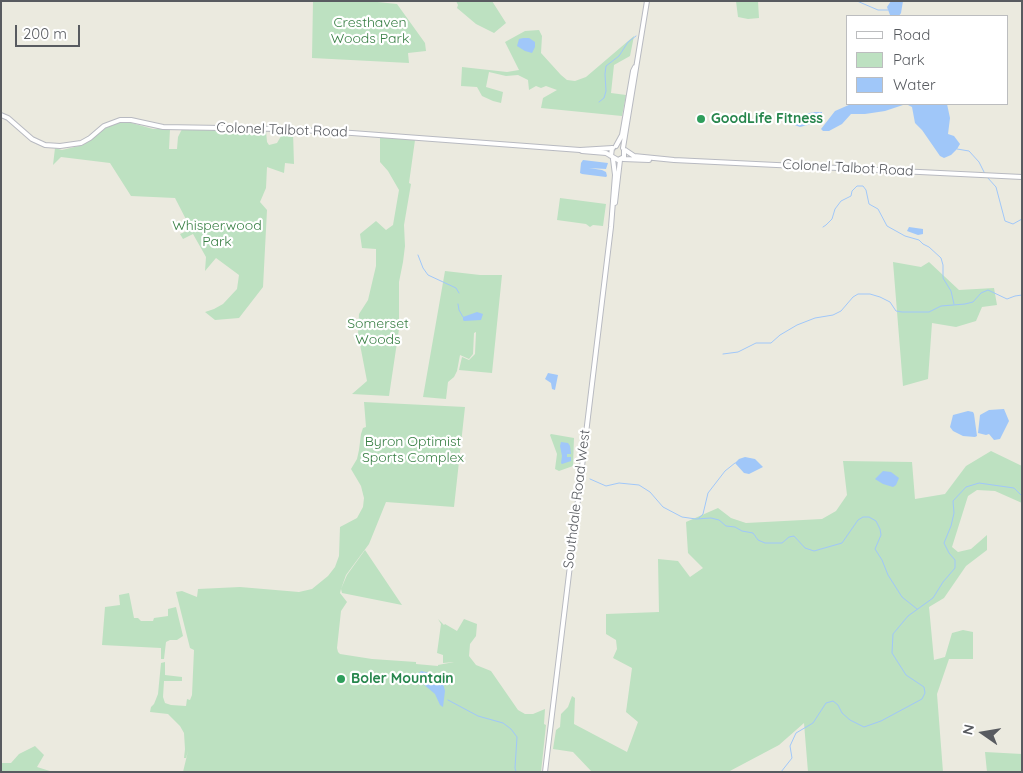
<!DOCTYPE html>
<html>
<head>
<meta charset="utf-8">
<style>
	body { margin:0 }
	#map { position:relative; width:1023px; height:773px; overflow:hidden; background:#ebeadf; font-family:Quicksand,sans-serif }
	canvas { display:block }
	.frame { position:absolute; inset:0; border:2px solid #585b60; pointer-events:none }
	.legend { position:absolute; left:846px; top:15px; width:162px; height:90px; box-sizing:border-box; background:#fff; border:1px solid #bcbdbf; margin:0; padding:6px 9px; list-style:none; font-size:15px; color:#585b60 }
	.legend li { display:flex; align-items:center; gap:10px; height:25px }
	.legend b { width:25px; border:1px solid #bcbdbf }
	.north { position:absolute; left:958px; top:708px; width:50px; height:50px; -webkit-text-stroke:4px #fff; paint-order:stroke; rotate:283deg; font-size:14px; font-weight:700; line-height:20px; text-align:center; color:#585b60 }
	.north::after { content:''; display:block; margin:auto; width:18px; height:22px; background:#585b60; clip-path:polygon(50% 0,100% 100%,50% 72%,0 100%) }
	.scale { position:absolute; left:15px; top:25px; width:65px; height:22px; box-sizing:border-box; border:2px solid #585b60; border-top:0; padding-left:6px; font-size:15px; line-height:18px; white-space:nowrap; color:#585b60; -webkit-text-stroke:4px #fff; paint-order:stroke }
</style>
</head>
<body>
<div id="map">
<canvas width="1023" height="773"></canvas>
<div class="frame"></div>
<ul class="legend">
<li><b style="height:6px;background:#fff"></b>Road</li>
<li><b style="height:14px;background:#bde1c1"></b>Park</li>
<li><b style="height:14px;background:#a0c7f9"></b>Water</li>
</ul>
<div class="north">N</div>
<div class="scale">200 m</div>
</div>
<script>
const ctx = document.querySelector('canvas').getContext('2d');
ctx.lineJoin = 'round';
function fillPath(path, color) {
  ctx.fillStyle = color;
  ctx.fill(path, 'evenodd');
}
function toPath(rows) {
  const path = new Path2D();
  for (const r of rows) {
    path.moveTo(r[0], r[1]);
    for (let i = 2; i < r.length; i += 2) path.lineTo(r[i], r[i + 1]);
  }
  return path;
}
function trace(path, color, width, dash) {
  ctx.strokeStyle = color;
  ctx.lineWidth = width;
  ctx.lineCap = dash ? 'butt' : 'round';
  ctx.setLineDash(dash || []);
  ctx.stroke(path);
}
function label(font, color, halo, rows, align = 'center') {
  ctx.font = font + ' Quicksand,sans-serif';
  ctx.lineWidth = 4.5;
  ctx.setLineDash([]);
  ctx.textBaseline = 'middle';
  ctx.strokeStyle = halo;
  ctx.fillStyle = color;
  for (const [text, x, y, turn = 0] of rows) {
    ctx.save();
    ctx.translate(x, y);
    ctx.rotate((+turn || 0) * Math.PI / 180);
    ctx.textAlign = isNaN(turn) ? turn : align;
    if (halo) ctx.strokeText(text, 0, 0);
    ctx.fillText(text, 0, 0);
    ctx.restore();
  }
}
fillPath(toPath([
	[313,1,368,1,397,4,425,43,426,51,408,53,409,63,312,58],
	[456,1,492,1,506,23,494,33,476,24,457,8,458,5],
	[736,1,758,1,759,18,748,19,738,17],
	[539,30,542,36,541,53,561,75,567,80,575,81,586,77,634,36,630,56,614,65,611,93,626,95,622,116,541,108,543,98,557,90,546,86,541,88,536,86,529,90,528,80,518,75,506,76,489,72,486,87,503,92,501,103,493,101,482,96,477,87,461,86,462,67,507,72,519,70,505,42,525,31],
	[121,122,128,122,153,129,170,129,169,149,177,149,178,137,182,129,266,131,267,142,269,145,277,143,284,131,293,132,294,164,285,163,284,173,267,167,266,188,260,202,267,210,263,287,239,318,215,320,205,312,214,309,223,304,237,289,239,275,216,258,205,271,206,257,193,234,183,239,180,234,191,229,175,198,131,196,110,163,61,157,53,165,55,148,62,150,83,145,107,126],
	[380,137,415,140,409,183,411,184,404,225,405,246,403,262,399,282,399,329,389,396,352,394,367,381,358,334,359,314,368,300,376,266,376,249,362,248,360,234,376,221,386,230,393,225,399,190,388,171,380,162],
	[560,198,606,204,603,226,593,225,590,227,586,224,557,220],
	[893,262,921,267,929,262,959,290,994,288,997,305,982,307,976,321,956,327,932,323,928,379,903,386],
	[445,271,480,275,502,275,492,373,459,370,462,357,469,360,475,354,476,332,474,333,473,354,469,359,460,355,457,371,454,377,448,382,446,399,423,397],
	[364,402,465,407,454,507,386,502,369,544,346,575,341,589,340,593,347,602,341,611,337,648,338,652,340,654,372,659,416,662,416,664,438,666,438,665,454,662,443,663,443,655,437,653,441,624,438,619,444,625,445,624,457,631,464,619,477,624,476,636,470,644,469,656,476,665,491,671,518,710,525,714,533,714,545,709,544,724,546,725,541,772,183,772,188,751,186,758,184,758,185,749,184,733,180,726,168,714,150,712,151,707,154,704,158,694,161,663,165,662,165,675,182,677,182,681,164,681,163,697,165,703,171,705,186,706,187,699,190,700,192,695,194,650,190,648,176,592,182,591,197,597,198,589,240,587,299,592,312,589,328,576,335,567,339,556,340,527,357,518,363,507,364,498,361,486,351,469,357,459,359,450,361,434,363,428,366,427],
	[551,434,574,438,573,466,559,471,555,469,557,454,550,435],
	[991,451,1022,466,1022,503,995,491,977,490,968,496,952,547,958,552,971,549,987,535,987,550,966,566,944,598,929,607,934,660,945,657,952,633,963,630,973,632,973,659,949,659,937,694,943,772,808,772,804,723,779,745,728,772,592,772,573,752,553,749,556,730,560,727,561,714,568,707,572,696,575,698,574,724,627,752,638,722,626,712,632,668,613,658,617,649,616,640,606,634,606,614,659,612,658,559,678,561,690,577,703,568,688,553,686,522,718,508,731,518,746,523,822,519,836,511,847,495,843,461,912,462,915,499,945,494,966,466],
	[365,550,402,605,342,593,341,589,347,575],
	[129,593,134,618,138,618,141,621,153,621,154,618,168,616,168,609,176,607,183,636,177,640,170,640,166,642,164,659,161,659,161,648,102,645,105,607,120,605,119,595],
	[35,746,44,755,37,767,53,772,1,772,1,763,11,763,19,754],
	[985,752,1022,754,1022,772,987,772]
]), '#bde1c1');
fillPath(toPath([
	[891,1,903,1,901,13,899,16,890,15,887,7],
	[523,38,529,38,535,42,535,47,532,53,525,51,517,46,519,39],
	[851,104,947,104,950,118,948,134,954,136,960,144,957,149,951,155,944,158,940,156,922,130,915,123,912,107,906,104,885,111,865,114,851,114,842,124,829,131,823,131,821,129,835,111],
	[815,112,822,112,822,115,811,124,800,127,789,123,787,120,789,117],
	[583,160,608,163,606,169,589,168,602,170,606,172,607,176,606,177,582,174,580,173,581,163],
	[909,227,923,229,923,234,918,235,907,231],
	[477,312,483,314,481,320,464,321,463,320,463,317],
	[548,373,558,375,555,390,552,389,551,383,545,379],
	[1004,409,1009,421,1000,439,994,440,989,434,986,435,978,433,980,415,989,410],
	[968,411,973,412,974,414,977,436,975,437,963,436,953,431,950,427,953,415],
	[561,442,568,443,570,446,571,454,567,454,567,457,571,457,571,461,562,464,561,463,562,456,560,446],
	[745,457,755,459,763,467,749,474,744,473,735,463,739,459],
	[883,471,891,472,899,478,896,485,893,487,883,484,875,479],
	[421,671,433,674,443,683,445,691,443,707,440,705,435,694,422,683,418,674]
]), '#a0c7f9');
trace(toPath([
	[857,1,878,10,888,10],
	[599,102,604,98,606,91,605,74,606,66,619,56,628,42,636,36],
	[957,149,969,151,979,162,985,174],
	[987,177,996,187,1005,221,1013,224,1022,219],
	[823,227,826,225,832,219,835,209,841,201,851,196,852,191,857,186,863,186,866,190,869,204,878,209,887,226,905,236,919,240,923,244,929,247,941,258,943,265,943,278,951,291,954,304],
	[418,255,423,268,428,275,456,288,459,293],
	[458,304,459,310,463,317],
	[723,354,738,352,756,343,771,343,780,335,797,325,815,318,833,315,841,311,853,297,858,294,870,294,880,297,890,302,896,311,902,312,929,312,941,306,965,304,973,302,981,293,988,290,1007,299,1015,296,1022,295],
	[590,479,606,486,619,483,639,485,650,492,663,507,682,517,696,519,711,518,719,520,726,526,735,527,742,531,753,533,758,540,765,543,782,543,789,537,794,536,805,548,814,551,842,543,858,520,863,517,869,517,876,521,880,529,881,535,875,549,882,560,888,575,902,597,917,609],
	[699,518,703,514,708,493,725,471,735,463],
	[448,700,478,716,503,723,511,729,517,737,515,768,516,772],
	[781,772,792,758,790,746,796,733,813,723,826,703,833,701,838,705,842,713,850,720,864,727,881,721,922,699,925,693,924,687,906,675,892,653,893,634,908,616,933,598,943,582,955,568,955,560,949,553,944,543,951,526,954,513,953,501,966,487,979,483,1014,488,1022,496]
]), '#a0c7f9', 1);
const secondary = toPath([
	[1,115,8,118,32,139,45,145,60,146,81,143,90,138,104,126,120,120,131,120,163,127,282,129,352,133,580,150,613,148],
	[616,146,622,135,633,71,635,67],
	[623,148,647,1],
	[625,150,634,156,674,160,1022,177],
	[582,151,606,153,618,160,624,157,624,150],
	[611,156,612,148],
	[623,159,649,160],
	[615,203,620,160],
	[545,772,611,227,615,175,613,159]
]);
trace(secondary, '#b8bac1', 6);
trace(secondary, '#fff', 4);
for (const [x, y, r, color] of [
	[701,119,5,"#2e9e5b"],
	[341,679,5,"#2e9e5b"]
]) {
  const dot = new Path2D();
  dot.arc(x, y, r, 0, 2 * Math.PI);
  ctx.fillStyle = color;
  ctx.fill(dot);
  trace(dot, '#fff', 2);
}
label('14px', '#387f44', '#fff', [
	["Cresthaven",370,23],
	["Woods Park",370,39],
	["Whisperwood",217,226],
	["Park",217,242],
	["Somerset",378,324],
	["Woods",378,340],
	["Byron Optimist",413,442],
	["Sports Complex",413,458]
]);
label('bold 14px', '#27864d', '#fff', [
	["GoodLife Fitness",711,119],
	["Boler Mountain",351,679]
], 'left');
label('14px', '#585b60', '#fff', [
	["Colonel Talbot Road",282,130,2],
	["Colonel Talbot Road",848,168,3],
	["Southdale Road West",577,499,-83]
]);
</script>
</body>
</html>
